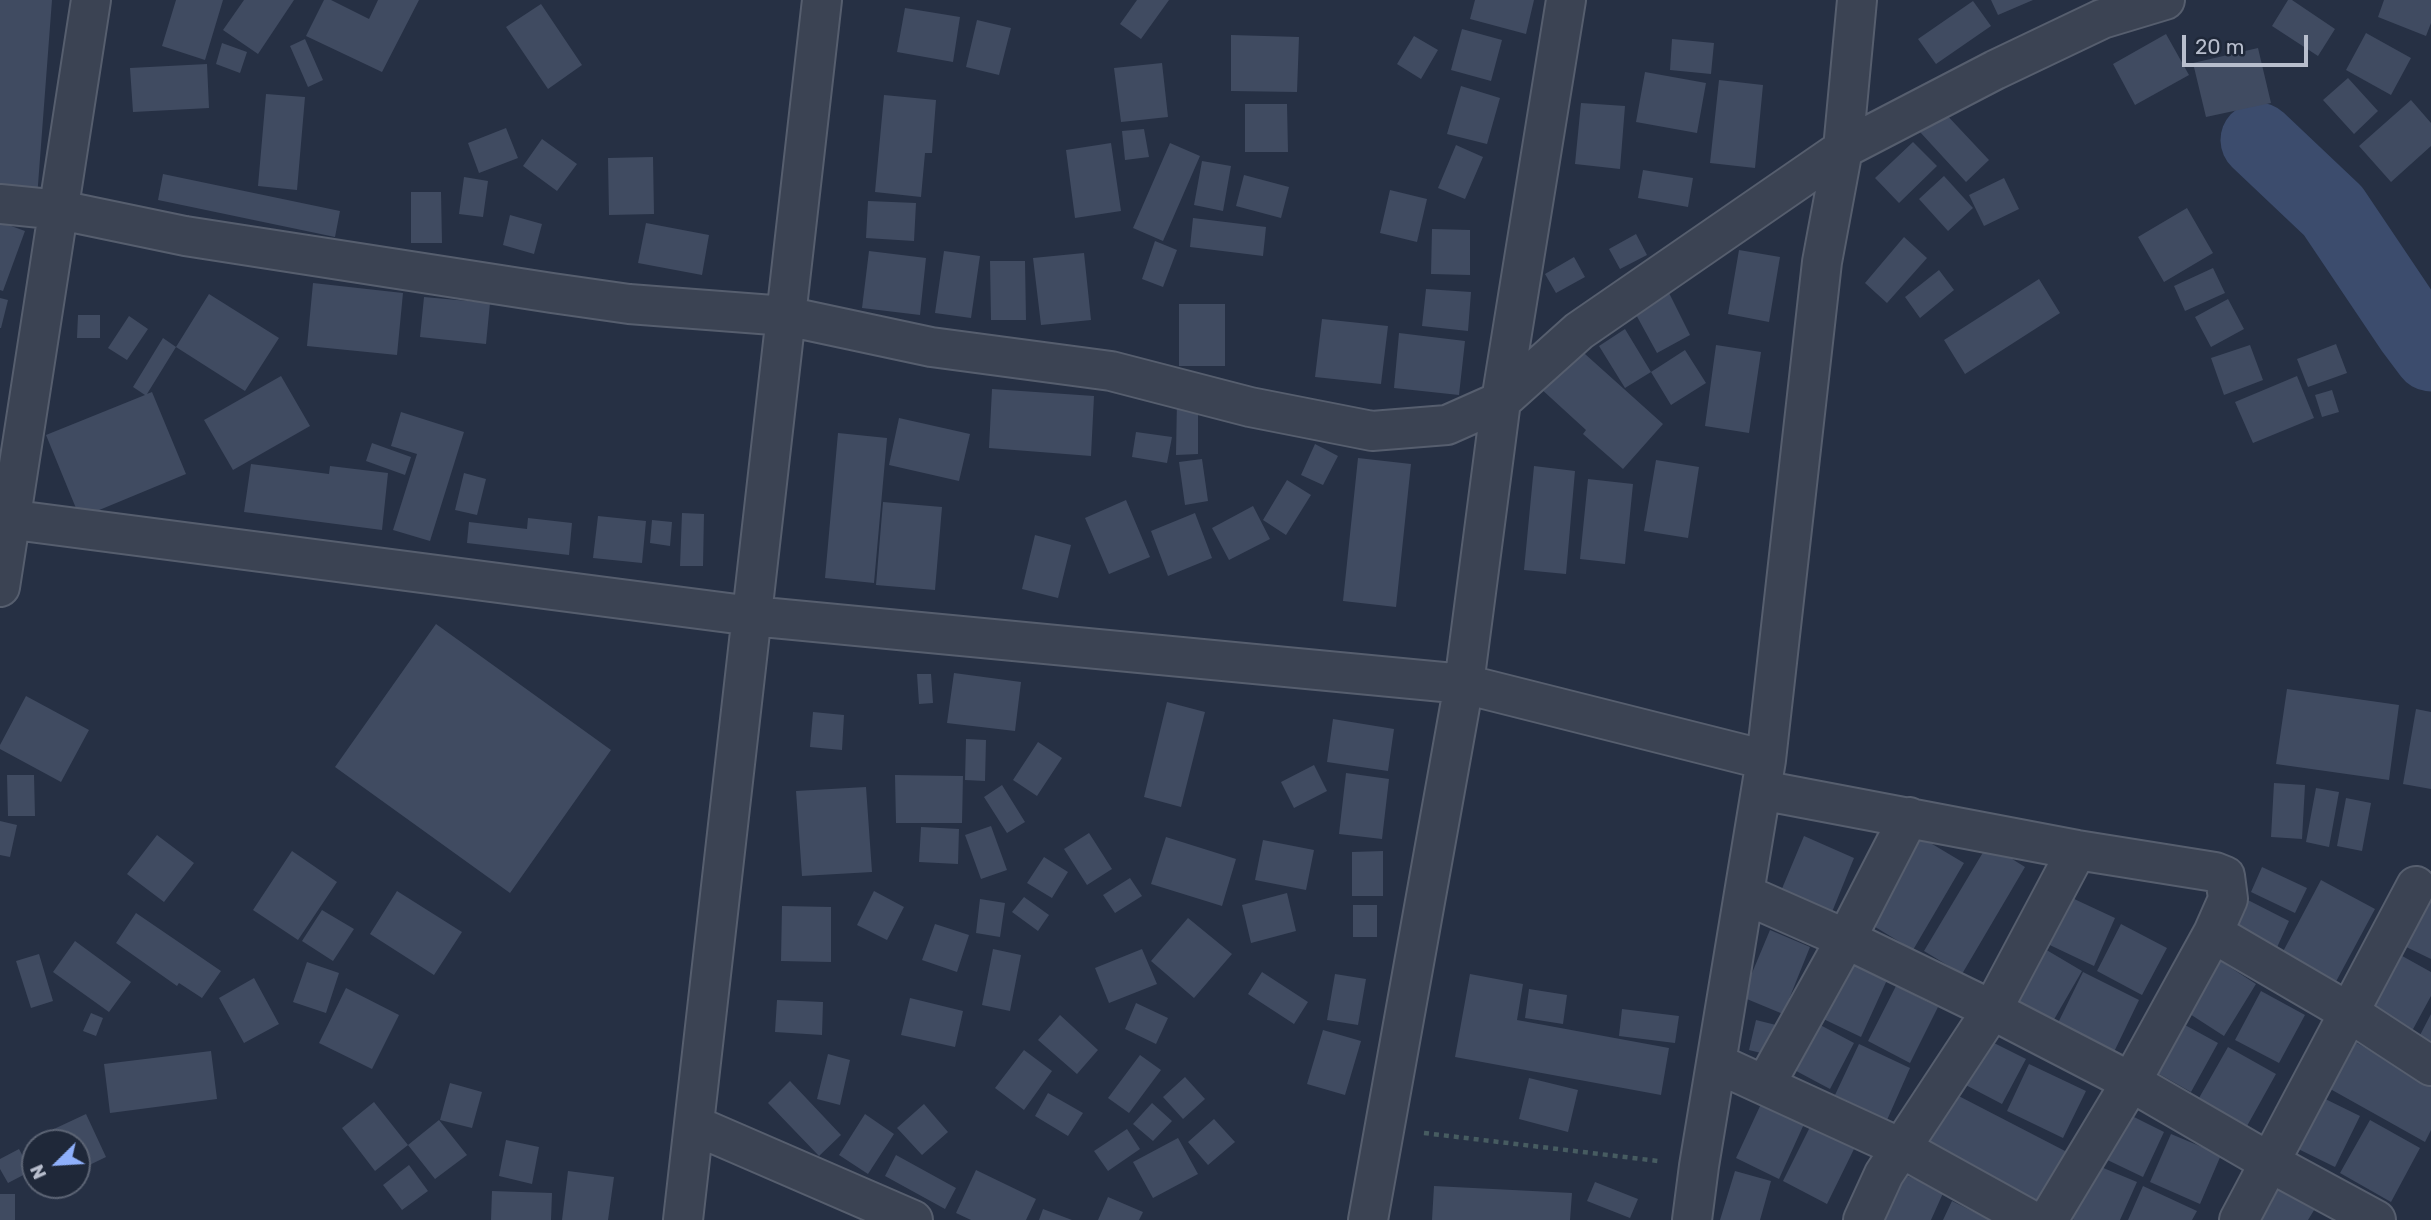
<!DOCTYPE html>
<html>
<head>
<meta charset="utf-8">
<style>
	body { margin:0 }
	#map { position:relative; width:2431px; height:1220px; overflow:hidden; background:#263044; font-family:Rubik,sans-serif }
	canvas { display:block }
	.north { position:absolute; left:21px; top:1129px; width:70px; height:70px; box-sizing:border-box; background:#1f2839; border:2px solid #5c6474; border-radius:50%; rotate:246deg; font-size:19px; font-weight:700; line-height:28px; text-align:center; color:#b8becd }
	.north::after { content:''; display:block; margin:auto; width:24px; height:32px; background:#8fb0fb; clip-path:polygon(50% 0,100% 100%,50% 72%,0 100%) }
	.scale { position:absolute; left:2182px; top:35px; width:126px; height:32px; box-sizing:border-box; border:4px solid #b8becd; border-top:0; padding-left:9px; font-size:21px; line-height:24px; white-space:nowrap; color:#b8becd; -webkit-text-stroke:5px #1f2839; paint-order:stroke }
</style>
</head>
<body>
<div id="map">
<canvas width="2431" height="1220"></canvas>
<div class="north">N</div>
<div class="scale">20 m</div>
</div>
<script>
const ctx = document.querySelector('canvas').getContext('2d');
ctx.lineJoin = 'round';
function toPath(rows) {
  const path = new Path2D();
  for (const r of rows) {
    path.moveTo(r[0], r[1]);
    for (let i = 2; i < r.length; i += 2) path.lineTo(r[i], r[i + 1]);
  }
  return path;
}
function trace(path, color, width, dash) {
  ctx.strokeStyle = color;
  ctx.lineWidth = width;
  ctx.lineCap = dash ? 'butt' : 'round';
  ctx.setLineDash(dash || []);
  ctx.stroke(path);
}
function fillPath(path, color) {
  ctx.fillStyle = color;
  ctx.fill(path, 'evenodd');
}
trace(toPath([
	[2258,140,2333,211,2413,330,2431,354]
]), '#3c4c6d', 75);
fillPath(toPath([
	[0,0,52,0,37,198,0,195],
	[176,0,223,0,205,60,162,46],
	[244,0,294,0,258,54,223,30],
	[324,0,331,0,369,19,378,0,419,0,382,72,306,36],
	[1137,0,1169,0,1141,39,1120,24],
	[1475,0,1534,0,1526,34,1470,19],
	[1991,0,2033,0,1998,15],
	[2288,0,2292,0,2335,29,2318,56,2272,26],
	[2384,0,2431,0,2431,23,2426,36,2378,17],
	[1973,1,1991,26,1936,64,1918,39],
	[541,4,582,65,548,89,506,27],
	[905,8,960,17,953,62,897,52],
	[977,20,1011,28,999,75,966,67],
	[1462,29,1502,40,1491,81,1451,70],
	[2366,33,2411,58,2391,95,2346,70],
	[2166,34,2189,75,2135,105,2113,64],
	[1231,35,1299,37,1297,92,1231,91],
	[1414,36,1438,50,1421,79,1397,64],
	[305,39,323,80,308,87,290,46],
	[1672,39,1714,43,1711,74,1670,70],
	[222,43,247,52,240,73,216,64],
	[2258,48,2271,103,2206,117,2193,63],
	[1162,63,1168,117,1121,122,1114,68],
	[207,64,209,108,133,112,130,68],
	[1645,72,1706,83,1697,133,1636,122],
	[2348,78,2378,111,2354,134,2323,100],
	[1719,80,1763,85,1755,168,1710,163],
	[1461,86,1500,98,1487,144,1447,134],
	[266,94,305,97,297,190,258,186],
	[884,95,936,100,932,153,925,153,921,197,875,192],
	[2411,100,2431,123,2431,146,2391,182,2359,146],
	[1581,103,1625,106,1620,169,1575,164],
	[1245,104,1287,104,1288,152,1245,152],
	[1943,111,1989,160,1966,182,1920,132],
	[506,128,518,158,479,173,468,143],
	[1144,129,1149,157,1125,160,1122,131],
	[542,139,577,164,557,191,523,166],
	[1913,142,1937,166,1899,203,1875,178],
	[1111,143,1121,211,1075,218,1066,150],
	[1170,143,1200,156,1163,241,1133,228],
	[1456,145,1483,157,1465,199,1438,188],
	[653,157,654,214,609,215,608,158],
	[1202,161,1231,166,1223,211,1194,205],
	[1643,170,1693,178,1688,207,1638,198],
	[163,174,340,211,335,237,158,200],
	[1244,175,1289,187,1281,218,1236,206],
	[1944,176,1973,208,1948,231,1919,199],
	[464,177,488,181,483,217,459,214],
	[2004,178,2019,209,1984,226,1969,195],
	[1390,190,1427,199,1417,242,1380,233],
	[411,192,441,192,442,243,411,243],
	[868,201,916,203,914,241,866,238],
	[2187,208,2213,253,2164,282,2138,237],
	[510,215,542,224,534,254,503,245],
	[1193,218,1266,227,1263,256,1190,247],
	[0,222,25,231,3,291,0,290],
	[646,223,709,235,702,275,638,263],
	[1432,229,1470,230,1470,275,1431,274],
	[1636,234,1647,255,1620,269,1609,249],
	[1904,237,1927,258,1887,303,1865,283],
	[1155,241,1177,250,1163,287,1142,279],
	[1739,250,1780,257,1769,322,1728,314],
	[869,251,926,258,920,315,862,308],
	[944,251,980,256,971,318,935,313],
	[1084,253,1091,320,1041,325,1033,258],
	[1574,257,1585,277,1556,293,1545,274],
	[990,261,1025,261,1026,320,991,320],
	[2213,268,2225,293,2185,311,2174,286],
	[1939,270,1954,290,1920,318,1905,297],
	[2039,279,2060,313,1965,374,1944,340],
	[313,283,403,293,397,355,307,346],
	[1426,289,1471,292,1468,331,1422,326],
	[1669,293,1690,335,1657,353,1634,311],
	[209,294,279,338,245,391,176,347],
	[424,297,490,303,486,344,420,337],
	[0,298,8,300,1,328,0,328],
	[2228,299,2244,329,2211,347,2195,317],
	[1179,304,1225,304,1225,366,1179,366],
	[78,315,100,315,100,338,77,338],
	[129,316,148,329,127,360,108,348],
	[1322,319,1388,326,1381,384,1315,377],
	[1625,329,1651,372,1625,388,1599,346],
	[1399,333,1465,341,1459,395,1394,388],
	[163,338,176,347,147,394,152,392,186,474,80,518,46,435,145,395,133,387],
	[2336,344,2347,373,2308,387,2297,359],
	[1575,345,1663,424,1623,469,1583,434,1586,430,1539,387],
	[1716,345,1761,352,1749,433,1705,426],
	[2250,345,2263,380,2224,395,2211,358],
	[1685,350,1706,383,1671,405,1651,372],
	[281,376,310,426,233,470,204,420],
	[2297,376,2314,418,2253,443,2235,402],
	[992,389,1094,396,1091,456,989,448],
	[2332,390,2339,412,2322,417,2315,395],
	[1177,399,1198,399,1198,454,1176,455],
	[401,412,464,432,430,541,393,530,417,454,391,446],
	[899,418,970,434,959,481,889,465],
	[1136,432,1172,437,1167,463,1132,457],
	[838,433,887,438,874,583,825,578],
	[372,443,411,457,405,475,366,461],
	[1315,444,1338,456,1323,485,1301,475],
	[1358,458,1411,464,1396,607,1343,601],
	[1202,459,1208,501,1185,505,1179,462],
	[1656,460,1699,467,1688,538,1644,531],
	[251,464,329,474,330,466,388,473,382,530,244,512],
	[1534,466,1575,471,1566,574,1524,570],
	[464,473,486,479,477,515,455,510],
	[1588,479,1633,484,1625,564,1580,559],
	[1287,480,1311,495,1286,535,1263,520],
	[1126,500,1150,557,1109,574,1085,518],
	[883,502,942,507,935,590,876,585],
	[1253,506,1270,539,1229,560,1212,528],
	[682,513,704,514,703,566,680,566],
	[1195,513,1212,558,1168,576,1151,531],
	[598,516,646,521,642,563,593,558],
	[528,518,572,523,569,555,467,543,469,522,527,529],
	[652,520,672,522,670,546,650,543],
	[1035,535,1071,545,1058,598,1022,589],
	[436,624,611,750,510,893,335,767],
	[954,673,1021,682,1015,731,947,723],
	[917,674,931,674,933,703,919,704],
	[2287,689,2399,705,2389,780,2276,764],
	[26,696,89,730,61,782,0,749,0,745],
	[1167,702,1205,712,1181,807,1144,797],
	[2416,709,2431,712,2431,789,2403,784],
	[813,712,844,715,842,750,810,747],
	[1333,719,1394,729,1388,771,1327,762],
	[966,739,986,740,985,781,965,780],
	[1038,742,1062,758,1037,796,1013,780],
	[1314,765,1327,791,1294,808,1281,782],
	[1346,773,1389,779,1382,839,1339,834],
	[7,775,34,775,35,816,8,816],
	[895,775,963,776,962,823,896,823],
	[2274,783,2305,785,2302,839,2271,837],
	[1002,785,1025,822,1007,833,984,797],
	[866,787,872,872,802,876,796,791],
	[2316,788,2339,792,2329,847,2306,842],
	[2346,798,2371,803,2362,851,2337,846],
	[0,821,17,825,10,857,0,855],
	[991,826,1007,870,981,879,965,835],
	[921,827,959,829,958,864,919,862],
	[1089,833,1112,869,1087,885,1064,849],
	[157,835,194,863,164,902,127,874],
	[1917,835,1964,863,1913,950,1867,922],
	[1804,836,1854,858,1832,912,1781,891],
	[1166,837,1236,859,1222,906,1151,884],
	[1263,840,1314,850,1306,890,1255,880],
	[1988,844,2025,867,1962,974,1924,951],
	[292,851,337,882,298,940,253,910],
	[1383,851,1383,896,1352,896,1352,852],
	[1044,857,1068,872,1052,898,1027,883],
	[2262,867,2307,888,2295,913,2251,892],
	[2431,877,2431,959,2398,943],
	[1130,878,1142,896,1115,913,1103,895],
	[2321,880,2375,909,2332,989,2278,961],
	[397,891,462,932,434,975,370,934],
	[874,891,904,907,887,940,857,925],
	[2057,891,2115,918,2094,966,2035,938],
	[1287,893,1296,931,1251,943,1242,905],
	[1024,897,1049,915,1038,931,1012,912],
	[2242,897,2289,921,2274,954,2226,931],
	[980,899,1005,903,1000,937,976,933],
	[1353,905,1377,905,1377,937,1353,937],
	[782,906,831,907,831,962,781,961],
	[322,910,354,929,333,961,302,941],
	[136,913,221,971,202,998,179,983,177,986,116,943],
	[1188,918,1232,954,1194,998,1151,961],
	[935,924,969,935,957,972,922,960],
	[2121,924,2167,948,2142,995,2097,971],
	[1770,930,1810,947,1783,1014,1742,997],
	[75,941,131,982,109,1012,53,972],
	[2033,942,2082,971,2052,1023,2003,994],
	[993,949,1021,955,1010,1011,982,1005],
	[1142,949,1157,984,1109,1003,1095,968],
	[2395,952,2431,972,2431,996,2412,1031,2366,1004],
	[39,954,53,1001,31,1008,16,961],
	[2211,955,2256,984,2224,1036,2179,1007],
	[1837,957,1887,980,1861,1037,1811,1013],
	[307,962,339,973,326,1013,293,1002],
	[1262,972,1308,1002,1294,1024,1248,994],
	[2083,972,2139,1000,2113,1054,2056,1027],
	[1335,974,1366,979,1358,1025,1327,1020],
	[1470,974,1523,984,1517,1020,1669,1048,1661,1095,1455,1057],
	[254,978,279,1024,244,1043,219,998],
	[1896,986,1938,1007,1910,1063,1868,1041],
	[346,988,399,1015,372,1069,319,1043],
	[1529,989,1567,995,1563,1024,1525,1018],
	[2261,991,2305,1015,2279,1063,2235,1040],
	[910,998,963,1011,955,1047,901,1035],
	[777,1000,823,1002,822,1035,775,1032],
	[1136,1003,1168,1018,1156,1044,1125,1029],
	[1622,1009,1679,1016,1675,1043,1619,1036],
	[91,1013,103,1018,96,1036,83,1031],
	[2431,1014,2431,1044,2419,1037],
	[1060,1015,1098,1050,1077,1074,1038,1040],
	[1809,1019,1854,1043,1830,1089,1785,1065],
	[2174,1019,2218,1043,2191,1092,2147,1067],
	[1756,1020,1776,1025,1769,1055,1749,1050],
	[1323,1030,1361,1041,1345,1095,1307,1084],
	[2341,1034,2431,1085,2431,1130,2425,1142,2316,1081],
	[1980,1036,2026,1059,2002,1104,1958,1081],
	[1859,1044,1910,1068,1887,1120,1835,1095],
	[2228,1047,2276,1074,2247,1126,2199,1098],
	[1024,1050,1052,1071,1024,1110,995,1088],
	[211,1051,217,1099,110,1113,104,1064],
	[828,1054,850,1060,840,1105,817,1099],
	[1140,1055,1161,1070,1129,1113,1108,1098],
	[2029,1064,2086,1091,2063,1138,2007,1111],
	[1185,1077,1205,1099,1183,1119,1163,1097],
	[1529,1078,1578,1090,1568,1132,1519,1119],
	[790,1081,841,1135,819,1156,768,1103],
	[450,1083,482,1092,472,1128,440,1120],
	[1951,1092,2067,1152,2041,1203,1925,1142],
	[2311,1092,2360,1116,2335,1167,2286,1143],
	[1048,1093,1083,1113,1068,1136,1035,1116],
	[374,1102,408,1145,375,1171,342,1128],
	[1152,1103,1172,1121,1153,1141,1133,1124],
	[924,1104,948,1132,922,1155,897,1128],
	[1761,1104,1804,1124,1779,1179,1736,1158],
	[2118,1109,2164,1132,2143,1177,2097,1155],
	[86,1114,106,1157,77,1171,77,1143,42,1143,39,1136],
	[865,1114,894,1134,868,1174,839,1155],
	[1214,1119,1235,1142,1208,1165,1188,1142],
	[439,1120,467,1155,435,1179,408,1145],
	[2370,1120,2420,1148,2391,1202,2340,1173],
	[1811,1125,1855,1147,1827,1204,1783,1181],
	[1127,1129,1140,1149,1108,1171,1094,1151],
	[2171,1134,2221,1155,2200,1204,2150,1182],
	[1178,1138,1198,1174,1153,1198,1133,1162],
	[506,1140,539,1147,532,1184,499,1176],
	[19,1149,31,1171,8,1183,0,1169,0,1159],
	[896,1155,956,1188,945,1209,885,1176],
	[2089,1162,2137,1182,2120,1220,2074,1220,2065,1216],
	[409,1165,428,1191,402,1210,383,1185],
	[976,1170,1036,1199,1026,1220,971,1220,956,1213],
	[1893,1170,1944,1191,1931,1220,1872,1220],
	[568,1171,614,1177,608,1220,562,1220],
	[1735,1171,1771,1181,1760,1220,1720,1220],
	[2265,1177,2316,1207,2308,1220,2240,1220],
	[1595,1182,1638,1199,1630,1218,1587,1201],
	[1434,1186,1572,1193,1570,1220,1432,1220],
	[2143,1186,2197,1211,2192,1220,2128,1220],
	[492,1191,552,1193,551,1220,491,1220],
	[0,1194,15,1194,15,1220,0,1220],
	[1108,1197,1143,1212,1139,1220,1098,1220],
	[1952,1201,1990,1220,1943,1220],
	[1043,1209,1072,1220,1039,1220]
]), '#404b61');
const street = toPath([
	[0,204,60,210,185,236,552,293,629,304,786,316,931,347,1111,371,1250,407,1372,431,1447,425,1501,401,1579,331,1843,149,1995,70,2102,19,2165,0],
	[0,518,752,616,1464,684,1766,760],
	[0,587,91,0],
	[1761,790,2077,850,2215,872,2225,876,2228,899,2213,933,2131,1082,2048,1220],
	[1744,894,1846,939,1992,1010,2131,1082,2269,1162,2376,1220],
	[2213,933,2350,1013,2431,1066],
	[1716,1063,1901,1148,2031,1220],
	[1765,1085,1846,939,1909,817],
	[694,1125,913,1220],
	[683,1220,822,0],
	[1368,1220,1464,684,1501,401,1566,0],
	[1692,1220,1699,1166,1766,760,1822,262,1843,149,1857,0],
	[1863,1220,1884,1174,1992,1010,2077,850],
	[2239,1220,2416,886]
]);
trace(street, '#565e6e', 42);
trace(toPath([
	[1424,1133,1658,1161]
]), '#475c61', 4.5, [5, 5]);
trace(street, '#3b4353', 38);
</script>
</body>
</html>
